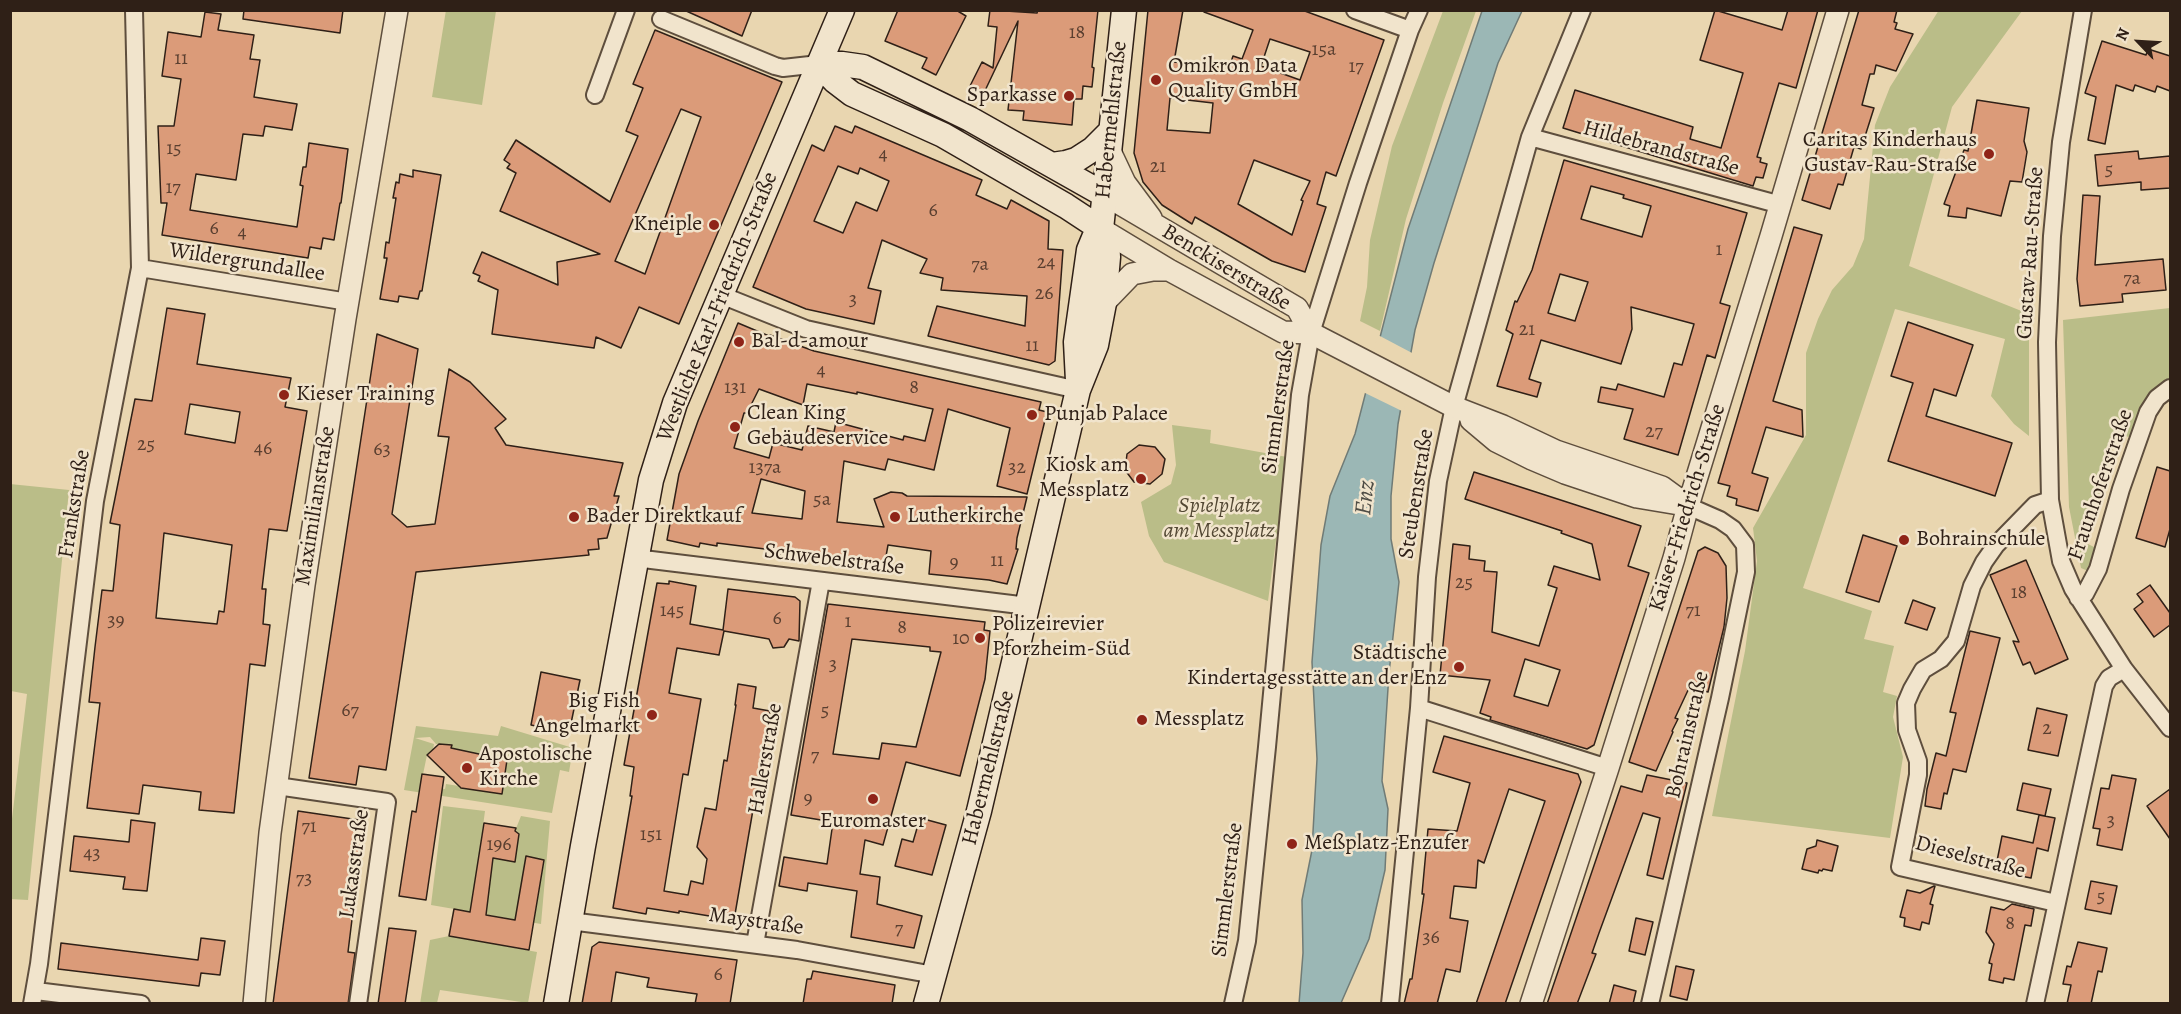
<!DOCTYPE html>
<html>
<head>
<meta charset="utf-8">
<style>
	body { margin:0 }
	#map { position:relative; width:2181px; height:1014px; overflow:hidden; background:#e9d6b0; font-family:Alegreya,serif }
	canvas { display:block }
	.frame { position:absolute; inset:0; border:12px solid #2f2017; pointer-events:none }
	.north { position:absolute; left:2109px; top:12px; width:60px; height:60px; -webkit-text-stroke:4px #f1e4cc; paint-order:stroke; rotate:295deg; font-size:16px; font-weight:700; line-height:24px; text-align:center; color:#2f2017 }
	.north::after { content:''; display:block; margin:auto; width:21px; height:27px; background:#2f2017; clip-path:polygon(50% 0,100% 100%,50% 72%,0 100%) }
</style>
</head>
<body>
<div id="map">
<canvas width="2181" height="1014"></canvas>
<div class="frame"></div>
<div class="north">N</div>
</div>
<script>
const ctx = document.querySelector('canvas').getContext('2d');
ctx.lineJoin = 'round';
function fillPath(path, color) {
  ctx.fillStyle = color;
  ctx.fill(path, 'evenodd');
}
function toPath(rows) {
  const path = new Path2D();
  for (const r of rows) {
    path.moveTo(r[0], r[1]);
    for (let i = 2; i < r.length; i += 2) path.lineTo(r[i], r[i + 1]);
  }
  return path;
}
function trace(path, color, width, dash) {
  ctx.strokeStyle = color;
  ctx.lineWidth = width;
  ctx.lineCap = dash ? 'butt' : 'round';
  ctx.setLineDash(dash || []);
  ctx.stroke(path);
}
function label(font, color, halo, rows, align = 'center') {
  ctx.font = font + ' Alegreya,serif';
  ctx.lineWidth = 5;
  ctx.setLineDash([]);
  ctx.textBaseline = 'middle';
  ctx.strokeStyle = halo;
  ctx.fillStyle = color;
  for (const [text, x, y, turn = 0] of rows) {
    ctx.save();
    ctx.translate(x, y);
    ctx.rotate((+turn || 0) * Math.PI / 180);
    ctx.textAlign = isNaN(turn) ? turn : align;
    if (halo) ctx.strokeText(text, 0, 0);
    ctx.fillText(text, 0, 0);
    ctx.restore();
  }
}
fillPath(toPath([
	[446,10,496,11,482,105,432,97],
	[1939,10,2022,11,1952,107,1909,266,2029,314,2029,436,2014,424,1991,396,2005,339,1895,309,1803,588,1872,611,1864,639,1894,646,1883,692,1897,696,1893,717,1903,757,1890,838,1712,816,1745,651,1757,561,1753,528,1806,435,1806,353,1818,319,1832,290,1853,266,1864,239,1875,125,1890,87],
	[1443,11,1476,11,1443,103,1406,219,1380,331,1360,321,1367,287,1370,240,1392,146],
	[2170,308,2170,379,2153,391,2133,438,2117,434,2086,543,2100,550,2088,571,2081,568,2069,507,2063,320],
	[1172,425,1211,430,1210,443,1287,457,1268,601,1164,562,1149,536,1141,502,1171,484,1176,465],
	[10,484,69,490,28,900,10,899,11,827,27,694,11,691],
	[416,726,498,736,501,726,573,748,569,772,560,770,552,813,404,790],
	[430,737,436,744,451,745,451,752,505,759,500,783,504,786,501,793,487,790,485,792,485,790,474,788,472,790,472,788,461,786,459,788,459,786,446,784,445,789,421,784,427,755,430,753,432,755,434,744,415,738],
	[443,806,485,811,479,856,510,861,519,834,515,831,521,816,550,821,541,924,431,905],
	[449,936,537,952,528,1003,440,990,437,1003,420,1004,430,940]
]), '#babd88');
const water = toPath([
	[1482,11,1522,11,1498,63,1434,263,1415,330,1398,424,1391,496,1391,539,1399,582,1389,673,1382,781,1388,809,1385,870,1369,939,1341,1003,1299,1004,1303,953,1302,900,1312,850,1317,759,1312,662,1321,545,1330,496,1355,434,1408,229,1482,11]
]);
fillPath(water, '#9bb7b5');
trace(water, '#707b76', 1.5);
fillPath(toPath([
	[1378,335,1414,354,1404,412,1363,392]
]), '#e9d6b0');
const building = toPath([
	[244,10,343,10,340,33,243,19,244,10],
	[684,10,752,10,742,36,684,10],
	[898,10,956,10,966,16,936,75,922,68,927,58,885,41,898,10],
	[990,10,1037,13,1038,10,1098,10,1092,67,1094,68,1092,87,1083,86,1082,99,1074,99,1072,125,1023,120,1024,111,1008,110,1018,21,982,97,968,90,982,62,993,68,997,27,988,26,990,10],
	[1148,10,1183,10,1174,62,1229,68,1233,56,1242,59,1253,30,1204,12,1204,10,1302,10,1384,40,1336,176,1326,172,1317,204,1326,207,1305,272,1272,261,1195,217,1192,224,1162,205,1143,182,1134,153,1148,10],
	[1270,39,1310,52,1300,80,1261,66,1270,39],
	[1170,98,1213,103,1210,133,1167,130,1170,98],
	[1254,160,1310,181,1301,200,1303,201,1292,235,1238,204,1254,160],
	[1715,10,1782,30,1788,10,1818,10,1796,88,1779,83,1757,157,1761,158,1760,162,1767,164,1763,178,1756,177,1753,186,1563,128,1575,90,1693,127,1690,139,1721,148,1743,73,1700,60,1715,10],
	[1859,10,1897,10,1894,22,1897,23,1895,29,1913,34,1896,71,1876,65,1874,74,1870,74,1862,105,1874,108,1861,149,1854,147,1843,185,1838,184,1830,209,1802,200,1859,10],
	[205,12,221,14,218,30,254,35,250,59,260,60,254,97,297,104,292,130,265,126,263,136,243,134,236,180,196,174,190,210,297,227,303,186,300,185,303,167,306,167,309,143,348,149,341,203,340,203,334,240,323,238,321,249,310,247,308,258,162,235,167,203,161,203,158,126,174,126,181,79,162,76,168,32,201,37,205,12],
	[655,30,782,82,679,324,639,307,621,348,596,337,594,348,492,334,498,290,478,281,480,276,473,273,482,252,558,285,557,262,600,254,500,211,516,173,507,168,510,164,504,160,516,140,610,202,638,136,626,131,643,88,633,84,655,30],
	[681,109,701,117,645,274,615,261,681,109],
	[2102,41,2146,55,2148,49,2170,56,2170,91,2157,86,2155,92,2135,85,2133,91,2116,85,2105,144,2088,140,2096,97,2085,93,2102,41],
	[1977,100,2029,108,2024,141,2027,152,2022,182,2010,181,2001,216,1967,208,1966,218,1948,216,1950,206,1944,204,1964,150,1968,151,1977,100],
	[835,126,852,133,855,126,982,180,976,195,1007,209,1011,200,1049,221,1048,249,1063,250,1055,361,1049,365,928,336,937,306,1025,326,1027,296,941,290,943,278,920,273,927,259,882,240,868,288,881,291,874,324,806,309,753,287,812,145,824,151,835,126],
	[838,166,858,174,860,168,889,181,877,211,856,202,843,233,814,221,838,166],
	[2138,151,2139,159,2170,156,2170,188,2141,190,2141,182,2098,186,2095,155,2138,151],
	[1564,160,1747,213,1720,303,1730,306,1715,358,1707,355,1678,455,1624,439,1633,409,1598,402,1601,387,1616,390,1618,384,1664,397,1674,363,1682,365,1694,324,1631,307,1632,329,1621,364,1541,340,1529,379,1541,383,1537,397,1497,386,1513,334,1506,330,1515,301,1517,302,1532,270,1564,160],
	[1591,186,1624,195,1623,198,1651,206,1642,237,1581,219,1591,186],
	[1560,274,1588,282,1575,321,1548,313,1560,274],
	[413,170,441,175,422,291,420,291,418,299,399,296,398,302,380,299,387,258,384,258,386,242,389,243,396,198,393,198,396,182,399,183,400,174,413,177,413,170],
	[2083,195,2100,196,2095,265,2163,259,2166,290,2122,294,2123,302,2080,306,2077,279,2083,195],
	[1794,227,1822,235,1773,401,1802,410,1803,437,1766,427,1752,473,1768,478,1758,511,1736,505,1737,499,1727,496,1730,486,1718,483,1794,227],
	[167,308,205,314,197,364,291,378,285,407,307,411,287,531,269,529,262,589,266,589,263,624,270,625,265,666,250,664,234,813,199,810,201,792,143,785,139,814,87,808,100,703,89,702,95,647,102,590,113,591,120,525,110,523,135,399,152,401,167,308],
	[190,404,240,412,235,443,185,434,190,404],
	[164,533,232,545,224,612,219,611,217,624,156,618,164,533],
	[1908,322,1973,345,1956,396,1934,389,1926,416,2012,443,1995,496,1888,461,1913,383,1891,376,1908,322],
	[738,323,769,336,770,335,814,351,1041,402,1039,410,1047,412,1027,494,997,486,1010,428,948,409,934,470,888,459,885,470,844,461,837,522,884,527,874,499,891,492,902,493,907,496,1027,497,1017,538,1016,549,1018,549,1007,584,989,580,929,574,931,551,888,545,885,562,833,556,780,554,781,551,717,543,717,546,700,543,699,547,667,540,679,474,698,421,738,323],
	[807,384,857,394,857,392,933,409,925,441,904,436,903,440,836,422,834,432,808,426,802,450,773,443,769,458,734,448,744,413,747,413,759,389,803,405,807,384],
	[761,479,805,491,802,519,752,513,761,479],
	[377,334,418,349,392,514,407,527,435,524,449,437,438,436,449,369,470,382,506,419,495,428,506,445,623,463,614,496,619,496,607,538,598,539,599,549,588,550,589,555,416,572,386,770,359,766,356,785,309,778,377,334],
	[1139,445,1155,447,1165,459,1162,474,1150,484,1134,482,1125,470,1127,454,1139,445],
	[2157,467,2170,471,2170,529,2165,547,2136,538,2157,467],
	[1474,472,1641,526,1628,566,1649,573,1594,745,1587,749,1490,720,1491,717,1480,713,1490,680,1440,675,1453,544,1470,546,1469,559,1485,561,1484,571,1497,572,1492,632,1539,646,1557,588,1548,585,1554,566,1600,580,1592,544,1561,533,1562,531,1465,499,1474,472],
	[1525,659,1560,670,1548,706,1514,696,1525,659],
	[1863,535,1897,546,1879,602,1846,592,1863,535],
	[1705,547,1718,553,1726,566,1727,598,1724,627,1708,692,1690,686,1675,718,1678,719,1672,731,1673,732,1656,771,1629,762,1698,551,1705,547],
	[2026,560,2068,659,2035,674,2030,662,2023,665,2013,641,2019,642,1990,575,2026,560],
	[669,581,696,586,690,624,723,630,728,589,795,597,800,601,799,641,789,639,784,647,773,648,769,639,724,631,719,655,677,648,669,693,701,699,688,775,683,774,664,891,688,895,691,881,703,884,707,859,697,847,705,808,716,810,724,760,727,761,736,705,735,705,738,684,756,687,753,708,770,711,734,920,679,911,679,913,647,908,646,914,613,908,632,796,630,796,634,767,624,765,657,583,669,584,669,581],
	[2150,585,2170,613,2170,625,2154,637,2134,609,2143,602,2137,594,2150,585],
	[1913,600,1935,608,1927,630,1905,623,1913,600],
	[828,604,985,622,984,630,990,631,985,679,960,776,906,762,883,845,865,840,860,874,880,877,877,904,922,916,914,948,851,937,857,891,808,883,807,891,779,886,784,857,827,864,833,822,791,815,828,604],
	[852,639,930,647,930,651,941,652,916,747,882,743,879,759,833,754,852,639],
	[1970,631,2000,638,1966,772,1953,769,1947,794,1944,793,1941,809,1925,806,1927,789,1936,753,1946,756,1956,713,1950,712,1970,631],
	[541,672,580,680,569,733,531,725,541,672],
	[2037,708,2067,715,2058,756,2028,750,2037,708],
	[1444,736,1578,774,1581,782,1505,1004,1476,1004,1545,801,1509,789,1484,863,1478,860,1476,888,1454,886,1450,918,1468,921,1460,972,1446,969,1437,1004,1404,1004,1410,979,1412,979,1424,894,1422,894,1428,829,1457,831,1470,783,1433,772,1444,736],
	[439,744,452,745,451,748,507,760,502,794,461,788,427,755,439,744],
	[422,774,444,777,426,900,399,896,412,811,416,812,422,774],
	[1647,775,1687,783,1663,879,1647,875,1660,818,1643,813,1599,933,1592,953,1596,954,1577,1004,1547,1004,1621,786,1642,792,1647,775],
	[2112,775,2136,779,2122,850,2097,845,2100,829,2093,828,2101,788,2109,789,2112,775],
	[2023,783,2051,789,2045,816,2017,810,2023,783],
	[2170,789,2170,839,2147,806,2170,789],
	[298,811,366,821,363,846,361,846,348,952,355,953,348,1004,273,1004,298,811],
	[2039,815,2055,818,2048,851,2037,848,2031,878,1995,871,2002,836,2033,843,2039,815],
	[920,818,946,825,932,875,895,866,902,839,913,842,920,818],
	[131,820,155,823,147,891,123,889,125,877,70,871,74,836,129,842,131,820],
	[484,823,516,828,515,831,519,834,515,862,493,858,486,915,515,920,526,856,544,860,529,950,449,936,454,909,470,912,484,823],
	[1817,840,1838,846,1832,871,1823,869,1822,871,1819,870,1818,873,1802,869,1807,849,1816,846,1817,840],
	[2091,881,2117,886,2111,914,2085,909,2091,881],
	[1934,886,1935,886,1930,904,1933,905,1929,924,1922,922,1920,930,1904,926,1905,918,1900,917,1907,890,1920,893,1934,886],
	[2012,904,2034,909,2031,926,2025,925,2014,980,2004,978,2003,983,1989,980,1992,964,1989,963,1994,944,1986,932,1991,907,2004,910,2012,904],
	[1636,918,1653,922,1645,955,1629,951,1636,918],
	[389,928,416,931,405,1004,378,1004,389,928],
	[201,938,225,941,220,975,201,973,199,986,58,969,61,943,198,960,201,938],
	[599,942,737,960,730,1004,695,1004,697,994,647,987,649,978,616,972,611,1004,582,1004,592,947,599,942],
	[2078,942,2107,948,2102,972,2098,971,2091,1004,2067,1004,2071,985,2063,984,2067,966,2071,967,2078,942],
	[1676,966,1694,970,1687,1000,1670,996,1676,966],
	[813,971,895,985,892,1004,803,1004,807,979,811,979,813,971],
	[1614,985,1636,991,1633,1004,1609,1004,1614,985]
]);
fillPath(building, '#db9b79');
trace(building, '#2f2017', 1.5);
const minor = toPath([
	[1355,10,1410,30],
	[2083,10,2061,142,2052,236,2047,342,2050,500,2061,561,2073,589,2124,669,2170,728],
	[661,19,775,66,783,68,819,64],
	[595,95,626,10],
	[1530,137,1781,205],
	[140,268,348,302],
	[721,295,806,329,1078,390],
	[2050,500,2035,505,1996,545,1984,562,1972,586,1956,641,1941,659,1923,670,1912,689,1906,703,1907,730,1918,761,1918,775,1900,867,2056,903],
	[635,558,1028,606],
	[2078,598,2085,594,2098,569,2121,489,2148,412,2157,398,2170,388],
	[1419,708,1608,768],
	[277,786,387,802,358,1004],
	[570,921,797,950,934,975],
	[755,944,821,581],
	[36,991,141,1004],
	[32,1004,39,964,95,501,140,268,134,10],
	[1233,1004,1247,941,1267,747,1300,395,1311,333,1358,183,1410,30,1419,10],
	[1390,1004,1419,708,1427,577,1438,481,1454,407,1530,137,1582,10],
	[1650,1004,1720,698,1746,572,1745,545,1733,529,1720,520,1688,506],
	[2035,1004,2104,686,2109,678,2124,669]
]);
const tertiary = toPath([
	[1109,149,1125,183,1151,218],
	[1103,194,1297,308,1311,333],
	[1101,229,1169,270,1283,332,1311,333,1454,407,1503,426,1556,451,1662,487,1688,506],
	[1104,303,1132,274,1153,270,1169,270],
	[1471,420,1496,441,1532,459,1565,473,1637,497,1685,505],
	[254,1004,270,833,304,585,345,319,397,10],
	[1531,1004,1608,768,1674,558,1688,506,1771,236,1838,10]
]);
const secondary = toPath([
	[819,64,835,81,852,94,943,135,1066,206,1101,229],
	[819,64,842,64,863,67,970,119,1103,194],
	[1052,165,1066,163,1076,160,1093,149,1111,131],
	[1078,381,1076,342,1089,250,1094,238,1101,229],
	[556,1004,583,846,651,480,675,403,842,10],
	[926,1004,979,811,1078,390,1096,345,1104,303,1108,257,1107,241,1101,229,1124,10]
]);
trace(minor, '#5e4e3d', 20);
trace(tertiary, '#5e4e3d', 24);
trace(secondary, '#2f2017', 27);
trace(minor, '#f1e4cc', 16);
trace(tertiary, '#f1e4cc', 21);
trace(secondary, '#f1e4cc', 24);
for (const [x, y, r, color] of [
	[1156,80,6,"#8f2418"],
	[1069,96,6,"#8f2418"],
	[1989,154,6,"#8f2418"],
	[714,225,6,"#8f2418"],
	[739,342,6,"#8f2418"],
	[284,395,6,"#8f2418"],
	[1032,415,6,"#8f2418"],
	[735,427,6,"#8f2418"],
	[1141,479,6,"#8f2418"],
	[574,517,6,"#8f2418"],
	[895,517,6,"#8f2418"],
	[1904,540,6,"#8f2418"],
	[980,638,6,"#8f2418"],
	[1459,667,6,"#8f2418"],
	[652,715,6,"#8f2418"],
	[1142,720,6,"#8f2418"],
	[467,768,6,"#8f2418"],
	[873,799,6,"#8f2418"],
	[1292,844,6,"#8f2418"]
]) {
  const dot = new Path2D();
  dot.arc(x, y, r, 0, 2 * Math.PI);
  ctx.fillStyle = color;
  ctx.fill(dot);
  trace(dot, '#f1e4cc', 2);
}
label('20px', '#5a3f30', null, [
	["18",1077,33],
	["15a",1324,50],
	["11",181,59],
	["17",1356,67],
	["15",174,149],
	["4",883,155],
	["21",1158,167],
	["5",2109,170],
	["17",173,188],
	["6",933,211],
	["6",214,229],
	["4",242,233],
	["1",1719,250],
	["24",1046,263],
	["7a",980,265],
	["7a",2132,279],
	["26",1044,294],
	["3",853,300],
	["21",1527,330],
	["11",1032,346],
	["4",821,371],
	["131",735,388],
	["8",914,388],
	["27",1654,432],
	["25",146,445],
	["46",263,449],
	["63",382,450],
	["137a",765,468],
	["32",1017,468],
	["5a",822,500],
	["11",997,561],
	["9",954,563],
	["25",1464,583],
	["18",2019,593],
	["145",672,611],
	["71",1693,611],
	["6",777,619],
	["39",116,621],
	["1",848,622],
	["8",902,628],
	["10",961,639],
	["3",833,665],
	["67",350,711],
	["5",825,711],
	["2",2047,729],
	["7",815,756],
	["9",808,799],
	["3",2111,821],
	["71",309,827],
	["151",651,835],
	["196",499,845],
	["43",92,854],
	["73",304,879],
	["5",2101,897],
	["8",2010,924],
	["7",899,929],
	["36",1431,938],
	["6",718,975]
]);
label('22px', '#2f2017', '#f1e4cc', [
	["Omikron Data",1168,67],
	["Quality GmbH",1168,92],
	["Sparkasse",1057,96,"right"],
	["Caritas Kinderhaus",1977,141,"right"],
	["Gustav-Rau-Straße",1977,166,"right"],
	["Kneiple",702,225,"right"],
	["Bal-d-amour",751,342],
	["Kieser Training",296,395],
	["Clean King",747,414],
	["Gebäudeservice",747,439],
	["Punjab Palace",1044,415],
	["Kiosk am",1129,466,"right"],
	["Messplatz",1129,491,"right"],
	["Bader Direktkauf",586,517],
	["Lutherkirche",907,517],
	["Bohrainschule",1916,540],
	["Polizeirevier",992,625],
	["Pforzheim-Süd",992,650],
	["Städtische",1447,654,"right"],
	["Kindertagesstätte an der Enz",1447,679,"right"],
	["Big Fish",640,702,"right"],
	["Angelmarkt",640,727,"right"],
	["Messplatz",1154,720],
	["Apostolische",479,755],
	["Kirche",479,780],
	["Euromaster",873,822,"center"],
	["Meßplatz-Enzufer",1304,844]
], 'left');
label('22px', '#2f2017', '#f1e4cc', [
	["Habermehlstraße",1112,120,-84],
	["Hildebrandstraße",1661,149,15],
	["Gustav-Rau-Straße",2031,253,-86],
	["Wildergrundallee",247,263,9],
	["Benckiserstraße",1226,268,31],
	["Westliche Karl-Friedrich-Straße",718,307,-68],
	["Simmlerstraße",1279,407,-82],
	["Fraunhoferstraße",2101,485,-71],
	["Steubenstraße",1417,494,-81],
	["Frankstraße",75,504,-81],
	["Maximilianstraße",316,506,-81],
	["Kaiser-Friedrich-Straße",1688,508,-73],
	["Schwebelstraße",834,560,7],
	["Bohrainstraße",1688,735,-77],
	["Hallerstraße",766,759,-80],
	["Habermehlstraße",989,768,-76],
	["Dieselstraße",1970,858,15],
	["Lukasstraße",355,864,-82],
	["Simmlerstraße",1228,890,-83],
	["Maystraße",756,922,8]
]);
label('italic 22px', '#524733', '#f1e4cc', [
	["Spielplatz",1219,507],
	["am Messplatz",1219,532]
]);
label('italic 24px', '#4f4d46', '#f1e4cc', [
	["Enz",1366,498,-84]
]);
</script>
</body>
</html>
